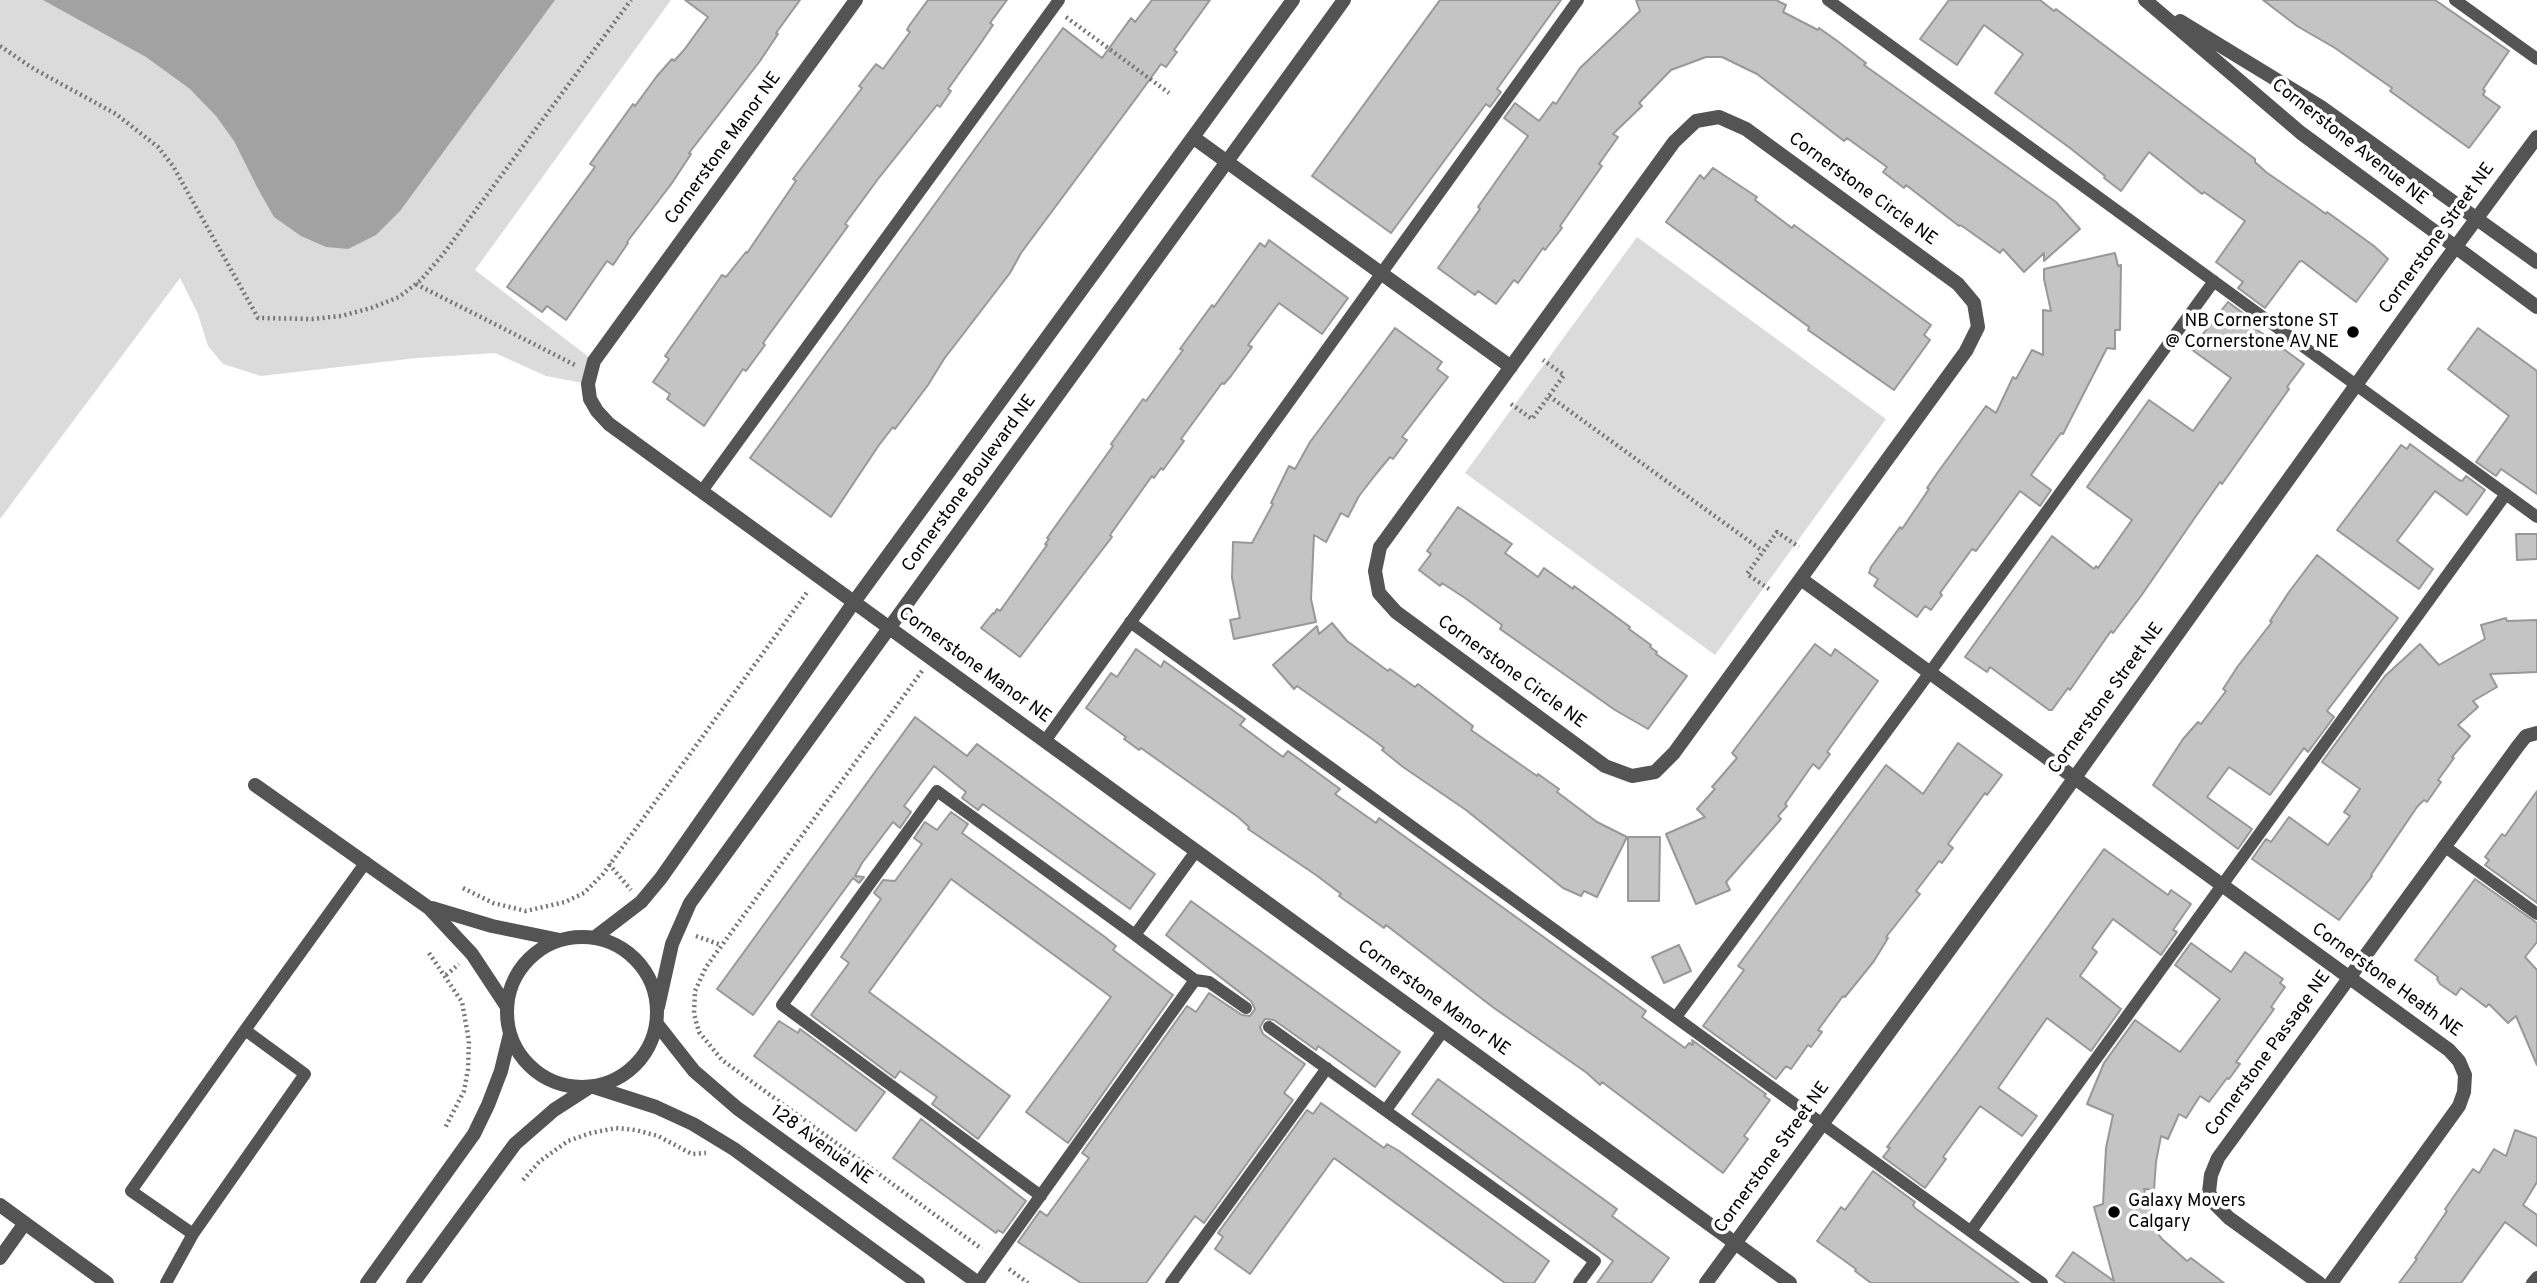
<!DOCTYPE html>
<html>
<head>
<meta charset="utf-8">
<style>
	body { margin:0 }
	canvas { display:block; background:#fff }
</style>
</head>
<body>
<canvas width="2537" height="1283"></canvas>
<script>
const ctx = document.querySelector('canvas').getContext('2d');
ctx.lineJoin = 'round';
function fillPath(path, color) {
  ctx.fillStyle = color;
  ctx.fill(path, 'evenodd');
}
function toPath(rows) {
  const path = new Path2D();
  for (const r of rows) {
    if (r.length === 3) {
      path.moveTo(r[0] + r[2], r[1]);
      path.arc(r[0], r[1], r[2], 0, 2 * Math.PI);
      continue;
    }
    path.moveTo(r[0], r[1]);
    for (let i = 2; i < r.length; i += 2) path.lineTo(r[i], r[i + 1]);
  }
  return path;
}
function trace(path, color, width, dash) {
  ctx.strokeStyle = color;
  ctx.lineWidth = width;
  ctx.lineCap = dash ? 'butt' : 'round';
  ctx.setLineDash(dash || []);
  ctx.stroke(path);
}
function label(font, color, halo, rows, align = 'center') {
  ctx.font = font + ' Overpass,sans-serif';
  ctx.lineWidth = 7;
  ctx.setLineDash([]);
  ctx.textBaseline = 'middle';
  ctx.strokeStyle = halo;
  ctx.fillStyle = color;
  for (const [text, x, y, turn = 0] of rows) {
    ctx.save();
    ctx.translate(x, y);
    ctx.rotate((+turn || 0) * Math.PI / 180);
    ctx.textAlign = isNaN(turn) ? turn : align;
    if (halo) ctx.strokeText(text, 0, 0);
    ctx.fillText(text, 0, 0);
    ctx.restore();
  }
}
fillPath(toPath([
	[0,0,671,0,475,270,594,361,588,384,546,376,495,353,417,358,261,376,223,364,208,346,198,314,180,278,0,519],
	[1637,237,1886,419,1715,655,1465,473]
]), '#dbdbdb');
fillPath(toPath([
	[43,0,555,0,400,211,376,235,348,249,326,247,301,236,274,217,257,187,234,141,216,116,190,89,146,57]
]), '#a2a2a2');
const building = toPath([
	[685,0,800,0,776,33,778,34,760,61,689,153,691,154,672,183,627,242,628,243,613,265,607,261,566,320,547,306,542,312,507,287,595,167,590,164,633,104,635,106,657,76,672,59,674,61,684,50,708,17,685,0],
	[928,0,1007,0,990,23,993,25,978,47,948,89,951,91,940,107,937,105,878,179,845,224,848,226,763,343,765,345,746,371,743,369,704,426,667,399,670,394,653,382,669,359,665,356,722,275,726,277,746,252,747,253,796,181,793,179,862,88,859,86,876,64,883,69,910,32,907,30,909,26,928,0],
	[1152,0,1210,0,1174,50,1177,52,1166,67,1161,64,1137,97,1021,253,1010,273,944,359,928,385,895,429,893,427,879,445,831,517,750,458,1063,28,1102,58,1131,18,1135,22,1152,0],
	[1440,0,1561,0,1497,89,1501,92,1490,107,1486,104,1391,233,1312,176,1440,0],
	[1636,0,1776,0,1786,5,1783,12,1818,30,1819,28,1836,40,1866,63,1864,65,2056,202,2080,229,2044,261,2044,253,2024,272,2003,249,2000,253,1965,228,1960,225,1959,226,1906,185,1904,188,1883,172,1887,167,1847,138,1844,141,1757,74,1722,57,1706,57,1671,70,1639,103,1642,106,1613,134,1618,137,1599,164,1602,166,1560,226,1562,228,1545,250,1543,248,1518,283,1514,280,1496,304,1478,291,1475,295,1438,268,1480,209,1478,207,1528,136,1504,118,1515,103,1539,121,1553,102,1556,104,1580,68,1640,11,1636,0],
	[1949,0,2040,0,2054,11,2056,9,2255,159,2255,162,2266,172,2315,206,2326,214,2327,212,2374,246,2388,259,2356,302,2302,261,2299,262,2265,308,2238,288,2243,282,2216,262,2245,221,2204,192,2202,194,2149,152,2121,191,2104,178,2105,176,2070,148,1995,93,2023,54,1984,25,1957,65,1920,39,1949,0],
	[2263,0,2435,0,2509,51,2483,89,2485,91,2483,95,2500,107,2469,148,2390,91,2392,88,2335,48,2297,26,2263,0],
	[1713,168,1757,197,1755,200,1792,228,1794,225,1931,325,1924,335,1930,340,1894,390,1808,330,1809,327,1666,222,1700,175,1704,179,1713,168],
	[1269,240,1348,298,1322,334,1279,303,1248,345,1252,347,1231,376,1224,384,1222,383,1181,439,1184,441,1163,470,1161,468,1154,478,1152,476,1110,535,1112,537,1020,657,981,628,993,613,994,614,997,609,1000,611,1047,545,1045,544,1049,539,1047,538,1113,446,1111,444,1143,399,1146,401,1175,361,1183,350,1180,349,1212,305,1214,307,1260,243,1265,247,1269,240],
	[2115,253,2118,266,2121,265,2120,330,2115,330,2115,349,2107,348,2063,434,2061,433,2031,475,2051,490,2040,506,2020,491,1976,551,1972,549,1940,593,1942,595,1931,610,1925,606,1917,617,1874,586,1878,579,1869,573,1871,567,1900,527,1902,529,1929,489,1927,488,1938,472,1986,406,1996,413,2013,377,2016,379,2032,350,2043,355,2043,310,2051,311,2044,279,2044,269,2115,253],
	[2228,302,2255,322,2252,326,2304,364,2287,387,2289,389,2222,484,2220,482,2196,516,2141,596,2113,633,2111,631,2070,690,2068,688,2052,710,2049,710,1990,667,1987,672,1965,657,2052,536,2094,569,2096,566,2098,568,2132,520,2087,487,2149,400,2193,431,2231,378,2191,349,2228,302],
	[1395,328,1442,362,1437,369,1448,377,1402,437,1407,440,1393,459,1390,457,1376,474,1359,496,1348,517,1341,513,1326,542,1314,535,1311,599,1316,622,1234,639,1230,620,1240,618,1232,578,1233,542,1252,543,1273,504,1271,503,1289,466,1295,469,1310,442,1395,328],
	[2478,328,2537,371,2537,494,2501,469,2496,476,2476,462,2509,416,2448,369,2478,328],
	[2410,444,2459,480,2462,481,2466,476,2485,490,2467,515,2435,491,2397,541,2433,569,2419,589,2337,530,2401,445,2407,449,2410,444],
	[1458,507,1512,544,1505,553,1538,577,1544,568,1573,589,1574,586,1630,627,1629,629,1651,645,1650,647,1657,652,1656,654,1687,676,1648,729,1615,710,1500,629,1502,625,1465,598,1442,583,1440,586,1419,570,1431,554,1427,551,1458,507],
	[2516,534,2537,534,2537,559,2517,560,2516,534],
	[2317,555,2398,618,2327,711,2334,717,2308,752,2304,748,2270,795,2229,767,2207,797,2252,829,2238,849,2153,785,2183,739,2198,722,2201,724,2226,691,2223,689,2238,666,2272,622,2270,621,2289,592,2317,555],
	[2506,618,2507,621,2537,620,2537,672,2490,674,2497,687,2473,701,2478,707,2458,725,2470,736,2452,757,2454,758,2438,780,2441,782,2427,802,2424,800,2417,807,2371,875,2372,876,2339,920,2252,859,2266,839,2271,842,2289,817,2328,845,2350,816,2344,812,2360,789,2322,762,2385,676,2420,644,2439,665,2485,639,2481,625,2506,618],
	[1332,623,1347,641,1388,671,1390,669,1415,687,1418,684,1473,726,1471,730,1537,776,1538,774,1559,789,1557,792,1597,822,1627,837,1597,897,1584,891,1581,896,1563,888,1466,810,1403,767,1382,750,1384,748,1375,741,1297,686,1294,689,1273,665,1317,626,1319,634,1332,623],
	[1815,644,1831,656,1835,649,1878,681,1827,752,1830,754,1819,769,1813,764,1785,804,1787,806,1778,816,1781,819,1726,882,1730,890,1696,904,1666,834,1705,817,1697,809,1715,789,1712,787,1737,758,1732,753,1815,644],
	[1136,649,1161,667,1164,661,1245,719,1240,725,1283,757,1288,751,1340,789,1335,794,1376,823,1379,818,1646,1011,1642,1017,1685,1048,1689,1043,1693,1045,1692,1040,1766,1094,1764,1096,1770,1100,1744,1136,1748,1139,1723,1173,1602,1082,1600,1085,1587,1073,1494,1008,1386,925,1384,928,1339,896,1341,894,1316,875,1248,829,1249,827,1238,817,1141,748,1139,750,1124,739,1126,737,1086,708,1111,673,1117,677,1136,649],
	[915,717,967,756,977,744,1155,874,1130,909,983,804,978,810,962,798,966,792,934,766,904,806,911,812,900,828,893,822,862,863,855,876,864,877,859,883,853,878,753,1015,717,989,915,717],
	[1958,743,2002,775,1987,795,1985,793,1948,844,1953,848,1942,863,1939,861,1916,891,1920,894,1886,937,1888,938,1874,961,1845,997,1843,996,1818,1030,1822,1032,1811,1047,1808,1045,1791,1069,1786,1066,1776,1079,1703,1026,1744,970,1738,966,1886,765,1923,794,1958,743],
	[2537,791,2537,903,2485,865,2489,860,2485,857,2502,834,2505,836,2537,791],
	[951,812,968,824,962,833,1105,937,1116,946,1113,950,1173,995,1068,1143,1026,1112,1111,997,951,879,869,992,1010,1096,978,1139,932,1104,937,1097,900,1071,895,1078,811,1015,849,963,841,957,881,899,874,893,883,880,895,881,922,844,914,838,925,822,937,830,951,812],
	[1628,837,1660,837,1659,901,1628,901,1628,837],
	[2104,849,2168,895,2171,890,2191,904,2173,930,2177,932,2161,955,2113,919,2092,948,2097,952,2080,976,2121,1009,2091,1051,2047,1018,1998,1088,2037,1116,2022,1136,1980,1106,1943,1157,1946,1159,1925,1188,1883,1157,1890,1148,1887,1147,1957,1053,2104,849],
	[2475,879,2537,923,2537,942,2525,957,2537,970,2537,1065,2516,1016,2508,1023,2489,1004,2486,1007,2461,988,2456,995,2440,984,2437,979,2438,977,2415,960,2475,879],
	[1191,901,1400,1052,1375,1087,1318,1046,1316,1050,1274,1020,1265,1019,1260,1027,1263,1034,1305,1064,1284,1093,1293,1100,1204,1223,1195,1216,1146,1283,1081,1283,1018,1242,1040,1211,1047,1216,1089,1158,1082,1153,1187,1006,1196,1012,1209,993,1242,1015,1250,1016,1255,1009,1251,1001,1166,935,1191,901],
	[2191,943,2231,972,2245,952,2283,979,2280,983,2285,987,2271,1007,2274,1009,2236,1062,2240,1064,2229,1079,2227,1078,2209,1102,2200,1096,2186,1118,2179,1114,2168,1139,2161,1136,2156,1162,2154,1190,2144,1189,2156,1231,2162,1239,2187,1261,2191,1258,2224,1283,2066,1283,2056,1276,2073,1252,2114,1281,2094,1207,2103,1204,2106,1148,2113,1115,2087,1104,2104,1063,2135,1020,2180,1052,2220,999,2175,965,2191,943],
	[1679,945,1691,971,1664,983,1652,957,1679,945],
	[779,1021,798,1033,800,1029,885,1092,856,1131,754,1056,779,1021],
	[1438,1079,1617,1209,1612,1216,1669,1258,1651,1283,1597,1283,1613,1261,1412,1114,1438,1079],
	[1321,1103,1384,1148,1387,1144,1399,1151,1549,1261,1534,1283,1505,1283,1334,1158,1250,1274,1215,1249,1223,1237,1218,1233,1307,1110,1313,1114,1321,1103],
	[921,1119,1026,1201,1003,1233,998,1230,996,1233,893,1158,921,1119],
	[2515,1130,2537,1138,2537,1182,2523,1205,2537,1215,2537,1246,2505,1222,2461,1283,2399,1283,2417,1259,2415,1258,2447,1211,2445,1209,2473,1169,2479,1173,2494,1149,2506,1156,2515,1130],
	[1873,1171,1915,1202,1913,1205,1915,1208,2019,1283,1871,1283,1855,1271,1856,1269,1817,1241,1841,1207,1845,1210,1873,1171]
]);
fillPath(building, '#c4c4c4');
trace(building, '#989898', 2);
trace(toPath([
	[1066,17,1169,93],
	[0,46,34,69,116,114,158,147,173,166,258,318,312,319,341,316,371,308,399,297,421,280,444,253,631,0],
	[416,284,575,365],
	[1549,396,1763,551],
	[1511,404,1532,419,1549,396,1564,375,1543,360],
	[1769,589,1747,574,1777,532,1799,547],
	[941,644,947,635],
	[922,671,706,967,695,991,694,1014,699,1032,722,1060,982,1249],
	[609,864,631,890],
	[463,888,493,903,526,911,565,902,584,893,603,874,808,591],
	[696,936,721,945],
	[429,953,462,1002,469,1041,468,1069,464,1091,445,1128],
	[446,975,459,964],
	[523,1180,540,1161,568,1141,591,1133,616,1128,636,1130,658,1136,692,1154,706,1153],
	[1009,1269,1028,1283]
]), '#767676', 4.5, [2, 3.5]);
trace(toPath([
	[1828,0,2537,517],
	[2455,0,2537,59],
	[702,491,1059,0],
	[1130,622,2042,1283],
	[1045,741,1578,0],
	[2444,846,2537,914],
	[1196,851,1135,935,1195,980,1209,982,1246,1008],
	[1676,1017,1917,690,2214,281],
	[1269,1027,1595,1261,1579,1283],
	[245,1030,305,1074,193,1234,131,1191,245,1030,366,862],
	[1386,1110,1443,1031],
	[1041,1196,782,1005,937,791,1135,935],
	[1971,1231,2506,494],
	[166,1283,193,1234],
	[978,1283,1195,980],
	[1171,1283,1327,1068],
	[2532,1283,2537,1277]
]), '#545454', 12);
trace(toPath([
	[856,0,594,361,588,384,590,399,597,411,609,424,1790,1283],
	[1719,117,1746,129,1958,284,1974,303,1978,327,1966,351,1674,753,1655,772,1632,776,1605,766,1396,612,1379,593,1375,571,1380,547,1674,142,1696,121,1719,117],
	[1194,138,1511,367],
	[1801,579,2449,1050,2459,1061,2465,1075,2464,1092,2459,1106,2331,1283],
	[0,1205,107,1283],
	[0,1258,25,1223],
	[2319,1283,2229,1218,2214,1203,2209,1192,2211,1175,2218,1158,2518,746,2526,736,2537,733]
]), '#545454', 14);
trace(toPath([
	[2145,0,2301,133,2537,307],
	[2180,21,2321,107,2537,262],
	[255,785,429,908,472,954,507,1007],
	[432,908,492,926,560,940],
	[582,1012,75],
	[594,938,641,902,661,878,854,602,1293,0],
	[658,1007,672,944,690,903,1344,0],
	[657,1024,694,1071,737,1108,978,1283],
	[594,1087,656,1107,693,1124,734,1149,918,1283],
	[367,1283,474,1134,488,1105,501,1071,510,1034],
	[413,1283,515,1144,554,1110,588,1088],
	[1706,1283,2043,822,2437,272,2537,137]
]), '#545454', 14);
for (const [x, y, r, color] of [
	[2353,332,7,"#000"],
	[2114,1212,7,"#000"]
]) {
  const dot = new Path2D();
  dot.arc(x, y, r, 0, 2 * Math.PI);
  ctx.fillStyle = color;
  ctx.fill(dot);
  trace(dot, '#fff', 2.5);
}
label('18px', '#000', '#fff', [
	["Cornerstone Avenue NE",2349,143,38],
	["Cornerstone Manor NE",724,149,-54],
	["Cornerstone Circle NE",1862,190,36],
	["Cornerstone Street NE",2438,239,-54],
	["Cornerstone Boulevard NE",970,484,-54],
	["Cornerstone Manor NE",974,666,36],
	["Cornerstone Circle NE",1511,673,36],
	["Cornerstone Street NE",2107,699,-54],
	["Cornerstone Heath NE",2386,981,36],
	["Cornerstone Manor NE",1433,999,36],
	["Cornerstone Passage NE",2269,1054,-54],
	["128 Avenue NE",821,1146,36],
	["Cornerstone Street NE",1773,1158,-54]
]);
label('18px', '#000', '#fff', [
	["NB Cornerstone ST",2339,322],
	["@ Cornerstone AV NE",2339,343],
	["Galaxy Movers",2128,1202,"left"],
	["Calgary",2128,1223,"left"]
], 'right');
</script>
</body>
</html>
